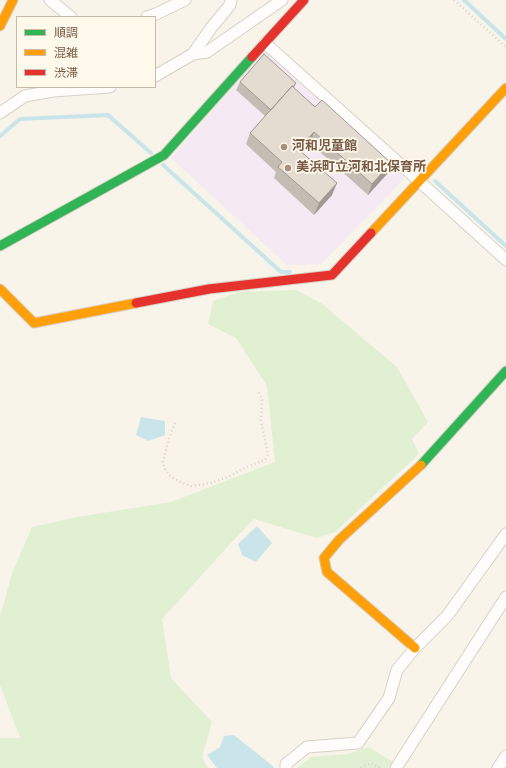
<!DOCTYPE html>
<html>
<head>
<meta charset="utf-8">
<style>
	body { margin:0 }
	#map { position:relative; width:506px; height:768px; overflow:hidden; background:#f8f4ea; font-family:"Nunito Sans","Noto Sans JP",sans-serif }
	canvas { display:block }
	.legend { position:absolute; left:16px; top:16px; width:140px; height:72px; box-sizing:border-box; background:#fff9ec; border:1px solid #c9baaa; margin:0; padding:5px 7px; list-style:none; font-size:12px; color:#795c47 }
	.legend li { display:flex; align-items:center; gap:8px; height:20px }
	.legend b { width:20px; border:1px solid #c9baaa }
</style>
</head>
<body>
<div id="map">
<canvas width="506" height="768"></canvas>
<ul class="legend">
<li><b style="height:5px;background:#30b455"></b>順調</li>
<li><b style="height:5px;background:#ff9f0a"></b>混雑</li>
<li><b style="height:5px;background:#e5322d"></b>渋滞</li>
</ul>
</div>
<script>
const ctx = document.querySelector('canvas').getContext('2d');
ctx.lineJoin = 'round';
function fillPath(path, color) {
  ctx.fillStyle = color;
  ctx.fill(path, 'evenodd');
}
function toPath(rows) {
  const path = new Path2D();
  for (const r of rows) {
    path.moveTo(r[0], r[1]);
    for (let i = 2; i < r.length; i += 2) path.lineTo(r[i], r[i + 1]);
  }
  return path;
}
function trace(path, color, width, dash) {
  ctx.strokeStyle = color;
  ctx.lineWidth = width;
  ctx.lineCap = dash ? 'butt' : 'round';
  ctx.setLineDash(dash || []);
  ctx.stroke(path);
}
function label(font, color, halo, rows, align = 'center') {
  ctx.font = font + ' "Nunito Sans","Noto Sans JP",sans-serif';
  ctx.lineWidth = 3.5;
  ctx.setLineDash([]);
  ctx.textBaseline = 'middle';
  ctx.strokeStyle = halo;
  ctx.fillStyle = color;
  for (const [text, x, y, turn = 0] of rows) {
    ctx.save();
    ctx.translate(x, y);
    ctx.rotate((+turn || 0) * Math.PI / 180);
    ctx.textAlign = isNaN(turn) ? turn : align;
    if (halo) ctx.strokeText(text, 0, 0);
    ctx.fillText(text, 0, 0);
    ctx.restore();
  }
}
fillPath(toPath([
	[265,51,405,178,321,264,287,265,171,158]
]), '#f5e9f3');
fillPath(toPath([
	[296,290,321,303,397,367,428,422,412,439,419,454,335,532,317,538,254,519,230,544,162,619,171,678,212,722,202,757,208,768,0,768,0,738,20,738,0,685,0,617,12,573,32,527,77,517,171,502,275,462,267,386,236,338,208,324,213,301,239,292],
	[368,747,394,762,390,768,297,768,311,757,348,754]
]), '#e1f0d3');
fillPath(toPath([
	[141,417,165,421,165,435,148,441,136,435],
	[257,526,272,543,256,562,242,555,238,544],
	[234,735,274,767,273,768,217,768,207,755,220,747,224,736]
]), '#cae5ea');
trace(toPath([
	[464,0,506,39],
	[0,136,20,119,108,115,151,153],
	[163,165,281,272,290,272],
	[435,181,506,246]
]), '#cae5ea', 4);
const street = toPath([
	[50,0,71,17],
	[147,17,156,14,185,0],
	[265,43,419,181,506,260],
	[193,54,211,28,230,5,231,0],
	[155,76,193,54,207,52,282,0],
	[0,113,25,96,53,91,110,87],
	[286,768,286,764,307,747,358,743,389,698,397,670,415,648,447,616,506,534],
	[396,768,506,597],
	[498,768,506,756]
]);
const fast = toPath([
	[0,246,164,155,252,57],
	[421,465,506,371]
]);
const slow = toPath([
	[0,26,13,0],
	[371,233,506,88],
	[0,289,34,323,136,303],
	[415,648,327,572,324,558,339,540,421,465]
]);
const jam = toPath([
	[252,57,304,0],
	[136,303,209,289,332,275,371,233]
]);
trace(street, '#d7d1c8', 13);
trace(fast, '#d7d0c6', 11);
trace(slow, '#d7d0c6', 11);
trace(jam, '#d7d0c6', 11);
trace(toPath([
	[454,0,506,47],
	[175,423,169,438,163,462,165,469,169,475,176,480,191,486,211,483,230,476,246,467,265,460,268,455,261,420,262,400,258,391],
	[361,768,371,763,380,768]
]), '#dbd3cc', 2.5, [1, 3]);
trace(street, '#fefdfc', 11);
trace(fast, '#30b455', 9);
trace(slow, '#ff9f0a', 9);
trace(jam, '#e5322d', 9);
fillPath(toPath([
	[240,82,296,83,294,88,387,174,368,195,310,143,302,152,332,195,314,215,274,178,276,172,246,144,250,133,265,116,236,90]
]), '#c5bdb4');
fillPath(toPath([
	[314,132,310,143,294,161,298,149],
	[391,163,387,174,368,195,372,184],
	[337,183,332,195,314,215,319,203]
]), '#a09a92');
const building = toPath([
	[264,54,296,83,293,87,292,86,271,110,240,82,264,54],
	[292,86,315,107,322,100,391,163,372,184,314,132,298,149,337,183,319,203,278,167,282,162,250,133,292,86]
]);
fillPath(building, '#e5dcd1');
trace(building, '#a09a92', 1);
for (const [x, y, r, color] of [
	[284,147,4,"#a59180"],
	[288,168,4,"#a59180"]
]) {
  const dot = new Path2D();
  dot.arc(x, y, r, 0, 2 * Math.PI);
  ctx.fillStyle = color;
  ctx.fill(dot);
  trace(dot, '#fff9ec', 1.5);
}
label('bold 13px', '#795c47', '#fff9ec', [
	["河和児童館",292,147],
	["美浜町立河和北保育所",296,168]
], 'left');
</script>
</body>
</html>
